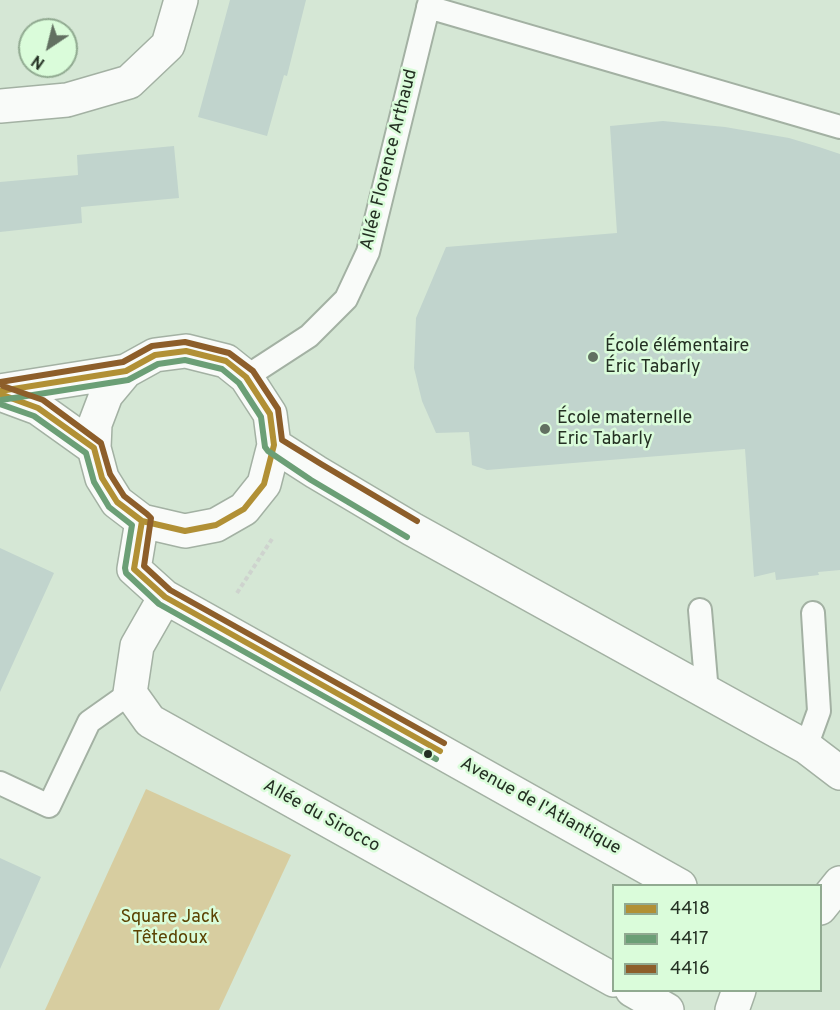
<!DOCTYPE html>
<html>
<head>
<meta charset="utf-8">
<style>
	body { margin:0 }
	#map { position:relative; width:840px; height:1010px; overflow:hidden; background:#d5e7d5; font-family:Overpass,sans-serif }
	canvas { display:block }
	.legend { position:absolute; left:612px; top:884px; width:210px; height:108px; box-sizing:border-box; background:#dafcda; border:2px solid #91aa91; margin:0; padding:8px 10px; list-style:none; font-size:18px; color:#243023 }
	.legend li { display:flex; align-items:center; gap:12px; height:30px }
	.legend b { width:30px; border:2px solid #91aa91 }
	.north { position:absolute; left:18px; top:18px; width:60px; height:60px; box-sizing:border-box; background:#dafcda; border:2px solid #91aa91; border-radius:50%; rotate:215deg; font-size:16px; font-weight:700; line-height:24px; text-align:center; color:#243023 }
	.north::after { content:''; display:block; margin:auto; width:21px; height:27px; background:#627061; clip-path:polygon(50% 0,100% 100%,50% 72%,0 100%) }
</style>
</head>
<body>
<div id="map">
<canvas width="840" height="1010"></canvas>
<ul class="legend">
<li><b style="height:8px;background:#b19035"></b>4418</li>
<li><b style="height:8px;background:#6b9f76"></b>4417</li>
<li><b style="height:8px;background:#8d5e2a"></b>4416</li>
</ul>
<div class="north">N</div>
</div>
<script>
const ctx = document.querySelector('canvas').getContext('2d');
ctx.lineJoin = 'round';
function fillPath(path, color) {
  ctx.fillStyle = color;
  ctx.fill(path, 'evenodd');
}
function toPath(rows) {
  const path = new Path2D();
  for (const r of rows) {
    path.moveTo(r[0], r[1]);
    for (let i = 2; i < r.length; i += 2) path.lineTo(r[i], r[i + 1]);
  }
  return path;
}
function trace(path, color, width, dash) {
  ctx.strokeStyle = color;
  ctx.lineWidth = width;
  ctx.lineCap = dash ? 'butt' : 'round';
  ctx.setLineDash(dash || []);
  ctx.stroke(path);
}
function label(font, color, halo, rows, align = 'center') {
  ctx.font = font + ' Overpass,sans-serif';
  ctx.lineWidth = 5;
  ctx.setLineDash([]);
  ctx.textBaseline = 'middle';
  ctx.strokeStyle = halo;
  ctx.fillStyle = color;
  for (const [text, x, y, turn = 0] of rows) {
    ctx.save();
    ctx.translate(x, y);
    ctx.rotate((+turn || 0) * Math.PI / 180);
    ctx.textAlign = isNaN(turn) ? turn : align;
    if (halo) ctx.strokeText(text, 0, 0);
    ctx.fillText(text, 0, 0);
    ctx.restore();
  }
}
fillPath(toPath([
	[146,789,291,855,219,1010,45,1010]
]), '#d7cda0');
fillPath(toPath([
	[230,0,306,0,287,76,284,75,267,136,198,117],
	[663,121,725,127,789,138,819,147,840,154,840,570,818,572,819,575,776,580,775,572,754,577,745,449,487,470,472,465,469,432,436,433,422,401,414,368,416,318,446,247,617,233,610,126],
	[174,146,179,198,81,207,82,223,0,232,0,182,78,175,77,155],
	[0,548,54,573,0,692],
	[0,858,41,877,0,969]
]), '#c1d4cd');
const service = toPath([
	[428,7,840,127],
	[246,377,309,336,346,299,368,252,430,0],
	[700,610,707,693],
	[806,747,819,711,813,613],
	[0,783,49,806,89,722,130,693]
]);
const minor = toPath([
	[0,106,67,100,129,82,168,45,181,0],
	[0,391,126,371,155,355,186,351,226,361,246,377,270,414,274,445,264,484,244,509,216,525,185,531,142,521,117,502,102,478,94,448,95,424,106,395,126,371],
	[0,394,38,408,94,448],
	[274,445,316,472,412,529,806,747,840,773],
	[142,521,134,569,165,597,680,886],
	[165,597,137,646,130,693,150,721,614,980],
	[820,908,840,883],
	[632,990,667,1010],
	[732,1010,739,990]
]);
trace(service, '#a3b1a3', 26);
trace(minor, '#a3b1a3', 36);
trace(toPath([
	[237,593,272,539]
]), '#ced3ce', 4, [4.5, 3]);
trace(service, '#f9fbf9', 22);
trace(minor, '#f9fbf9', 33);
trace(toPath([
	[0,391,126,371,155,355,186,351,226,361,246,377,270,414,274,445,264,484,244,509,216,525,185,531,142,521,117,502,102,478,94,448,38,408,0,394],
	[142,521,134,569,165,597,440,751]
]), '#b19035', 6);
trace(toPath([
	[1,400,128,380,158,364,185,360,222,369,239,383,261,417,265,447,268,451,311,480,407,537],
	[0,404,34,416,86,453,94,482,109,507,132,525,125,568,126,573,159,604,436,759]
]), '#6b9f76', 6);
trace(toPath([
	[0,382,123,362,152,346,185,342,229,353,253,371,278,409,282,440,321,464,417,521],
	[3,386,43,400,101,443,110,474,124,496,147,514,151,518,144,566,170,590,444,743]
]), '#8d5e2a', 6);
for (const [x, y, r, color] of [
	[593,357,6,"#627061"],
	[545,429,6,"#627061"],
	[428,754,5,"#243023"]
]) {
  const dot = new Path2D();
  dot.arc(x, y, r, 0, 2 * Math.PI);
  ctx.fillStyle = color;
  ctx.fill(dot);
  trace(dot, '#dafcda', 2);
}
label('18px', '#243023', '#dafcda', [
	["Allée Florence Arthaud",390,160,-76],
	["Avenue de l'Atlantique",540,807,29],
	["Allée du Sirocco",321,817,29]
]);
label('18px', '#243023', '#dafcda', [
	["École élémentaire",605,347],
	["Éric Tabarly",605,368],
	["École maternelle",557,419],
	["Eric Tabarly",557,440]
], 'left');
label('18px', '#5b4303', '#dafcda', [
	["Square Jack",170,918],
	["Têtedoux",170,939]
]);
</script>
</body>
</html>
